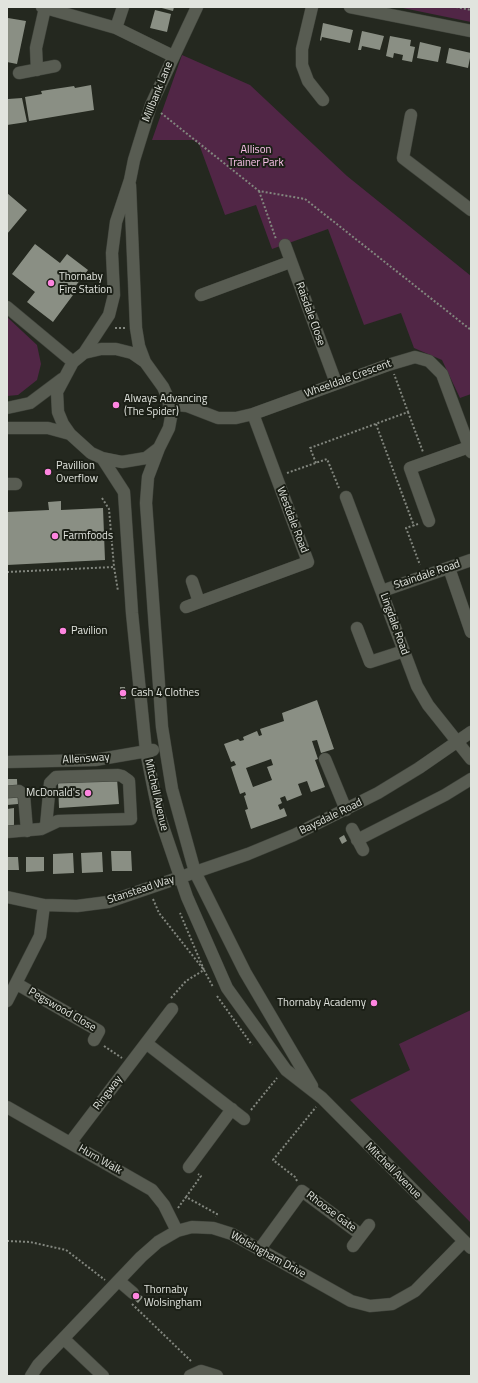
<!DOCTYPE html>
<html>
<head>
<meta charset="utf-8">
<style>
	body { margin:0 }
	#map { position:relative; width:478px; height:1383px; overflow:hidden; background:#24281f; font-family:"Titillium Web",sans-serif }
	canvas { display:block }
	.frame { position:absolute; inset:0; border:8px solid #e1e4de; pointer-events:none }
</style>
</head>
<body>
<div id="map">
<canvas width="478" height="1383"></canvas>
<div class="frame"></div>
</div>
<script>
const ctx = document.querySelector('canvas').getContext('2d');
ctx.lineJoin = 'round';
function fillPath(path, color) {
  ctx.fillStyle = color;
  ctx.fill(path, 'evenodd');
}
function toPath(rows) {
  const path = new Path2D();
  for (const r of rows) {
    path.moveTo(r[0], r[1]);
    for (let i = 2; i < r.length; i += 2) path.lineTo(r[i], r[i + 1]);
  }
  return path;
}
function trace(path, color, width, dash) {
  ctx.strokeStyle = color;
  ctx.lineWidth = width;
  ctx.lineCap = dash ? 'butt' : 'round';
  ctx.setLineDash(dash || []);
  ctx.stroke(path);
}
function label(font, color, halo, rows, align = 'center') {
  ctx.font = font + ' "Titillium Web",sans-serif';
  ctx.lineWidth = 4;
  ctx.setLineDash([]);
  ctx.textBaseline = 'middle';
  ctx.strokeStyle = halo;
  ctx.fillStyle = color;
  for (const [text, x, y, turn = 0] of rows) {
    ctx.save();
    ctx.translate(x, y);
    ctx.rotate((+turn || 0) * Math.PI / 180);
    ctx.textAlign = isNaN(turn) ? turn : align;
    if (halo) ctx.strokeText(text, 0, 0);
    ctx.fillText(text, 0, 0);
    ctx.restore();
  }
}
fillPath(toPath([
	[398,7,471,7,471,22],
	[182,55,250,85,347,176,471,276,471,394,460,398,442,360,414,348,401,313,364,325,328,229,272,249,256,205,225,215,199,144,193,140,152,140],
	[7,317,37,345,41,364,37,380,18,395,7,396],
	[471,1010,471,1223,350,1100,410,1070,399,1044]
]), '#512646');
fillPath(toPath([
	[158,7,174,7,173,11],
	[155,10,171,14,167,32,150,28],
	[8,18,26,21,17,64,7,62],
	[323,23,353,30,350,43,322,37,321,41,320,40],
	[362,31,384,36,380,50,362,46,361,50,358,50],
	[390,36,411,40,410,46,415,47,412,62,402,60,403,55,394,53,393,58,386,56],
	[420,42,441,47,438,62,417,58],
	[449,48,471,53,468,68,446,63],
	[91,85,94,110,29,121,25,97,42,94,41,91,74,86,75,88],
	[7,96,8,99,22,98,27,122,7,125],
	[7,193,27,210,7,234],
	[35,244,60,263,67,254,88,270,70,293,73,295,53,322,27,302,35,292,12,274],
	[61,501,61,510,103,508,105,560,7,565,7,512,49,510,48,502],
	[120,687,125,687,126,699,121,699],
	[317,700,334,749,321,753,317,740,312,741,318,759,315,760,325,787,311,792,307,781,298,784,302,795,287,801,285,796,280,798,282,803,278,805,280,810,284,808,287,816,251,829,245,810,248,809,244,796,246,795,245,792,240,794,231,767,236,765,234,761,231,762,224,744,238,739,240,741,244,740,243,737,257,731,259,736,262,735,260,729,284,721,282,713],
	[271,759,273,765,267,767,272,780,253,787,246,768],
	[7,779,17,779,18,804,7,805],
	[117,779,119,804,59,808,58,782],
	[14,808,14,826,7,826,7,809],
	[344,835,347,841,342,844,339,838],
	[111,851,131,851,132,871,112,871],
	[102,852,103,872,82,873,81,853],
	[73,853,74,873,53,874,53,854],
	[7,857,18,857,19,870,7,870],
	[26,857,44,857,44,871,26,872],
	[135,1291,143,1297,138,1303,130,1296]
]), '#8a8f84');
const minor = toPath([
	[42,7,116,28,173,56],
	[312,7,302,49,302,65,308,81,323,100],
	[350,7,471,31],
	[116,28,123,7],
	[37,70,36,48,45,8],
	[19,73,55,66],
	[411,115,403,158,471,210],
	[130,185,136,328,139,346,145,362],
	[285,245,336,383],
	[201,295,290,262],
	[7,307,73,362],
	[84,353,109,315,114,295,112,253,116,222,130,180,134,160,151,105,197,7],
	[169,404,187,406,218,418,236,418,253,414,388,365,415,357,429,361,442,374,471,452],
	[7,408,30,403,62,379],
	[7,428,48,428,70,434],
	[159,448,148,477,146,503,162,727,172,789,195,872,245,972,312,1086],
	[102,458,122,462,146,458,159,448,169,428,171,417,168,398,163,387,145,362,132,353,116,349,101,349,84,353,73,362,57,392,58,412,63,424,70,434,91,453,102,458,124,492,132,613,146,751,153,786,159,815,187,897,227,988,286,1070,322,1098,471,1248],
	[7,484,16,484],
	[346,497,417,686,428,705,471,759],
	[429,521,410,468,469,447],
	[449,568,471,632],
	[192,581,199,602],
	[382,591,471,560],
	[186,607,308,562,253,414],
	[357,628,370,662,404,651],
	[325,759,346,810],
	[7,762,95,760,153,750],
	[7,792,19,791,24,795,27,831],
	[352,829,363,850],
	[7,832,41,829,58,821,131,819,129,781,122,776,118,775,56,777,50,783,46,826],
	[357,840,445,795,471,779],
	[7,897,44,905,77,906,108,902,248,854,294,835,378,793,419,768,471,732],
	[17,984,99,1031,94,1040],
	[7,1001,40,936,44,905],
	[146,1043,244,1119],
	[7,1107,152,1190,164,1205,177,1231],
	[70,1143,172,1009],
	[189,1167,232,1109],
	[353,1246,369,1225],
	[259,1250,302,1191,361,1235],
	[119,1281,133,1293],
	[64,1339,103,1376],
	[31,1376,38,1365,141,1257,158,1242,177,1231,192,1227,213,1228,232,1234,351,1301,370,1306,392,1304,415,1291,464,1241],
	[190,1376,201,1371,217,1376]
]);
trace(minor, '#40443c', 13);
trace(toPath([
	[456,7,471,10],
	[161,113,259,191,305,199,471,330],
	[259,191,276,239],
	[115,328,125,328],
	[408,412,423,452],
	[376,424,414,526],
	[316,463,310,448,408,412,394,374],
	[287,473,327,459,339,488],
	[102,498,109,509,114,567],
	[418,524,406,528,420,565],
	[7,572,114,567,118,591],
	[153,899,159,913,204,970,213,987],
	[217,996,252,1045],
	[171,998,186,981,204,970,180,913],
	[104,1046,122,1058],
	[251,1110,277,1078],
	[297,1181,295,1177,273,1160,316,1107],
	[186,1197,201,1176,198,1174],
	[178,1208,186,1197,217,1214,216,1217],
	[7,1241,30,1242,66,1250,105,1280],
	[132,1304,192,1362]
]), '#82867e', 2, [2, 2]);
trace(minor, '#585c52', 12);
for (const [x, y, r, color] of [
	[51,283,4,"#fe85e0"],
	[116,405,4,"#fe85e0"],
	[48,472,4,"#fe85e0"],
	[55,536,4,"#fe85e0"],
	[63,631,4,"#fe85e0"],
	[123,693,4,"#fe85e0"],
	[88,793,4,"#fe85e0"],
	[374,1003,4,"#fe85e0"],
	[136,1296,4,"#fe85e0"]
]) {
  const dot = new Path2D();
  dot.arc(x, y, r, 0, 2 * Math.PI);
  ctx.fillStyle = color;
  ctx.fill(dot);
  trace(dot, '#1b1f16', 1.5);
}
label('11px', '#e1e4de', '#1b1f16', [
	["Millbank Lane",158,92,-68],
	["Raisdale Close",310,314,70],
	["Wheeldale Crescent",348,379,-20],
	["Westdale Road",292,520,69],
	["Staindale Road",427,575,-19],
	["Lingdale Road",394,624,70],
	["Allensway",86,759,-4],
	["Mitchell Avenue",156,795,77],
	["Baysdale Road",331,817,-26],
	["Stanstead Way",141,890,-18],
	["Pegswood Close",62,1010,30],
	["Ringway",108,1093,-53],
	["Hurn Walk",100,1160,30],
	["Mitchell Avenue",393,1171,45],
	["Rhoose Gate",331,1212,37],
	["Wolsingham Drive",268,1255,29]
]);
label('11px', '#f8c2e8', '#1b1f16', [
	["Allison",256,150],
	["Trainer Park",256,163]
]);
label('11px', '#e1e4de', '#1b1f16', [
	["Thornaby",59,277],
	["Fire Station",59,290],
	["Always Advancing",124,399],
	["(The Spider)",124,412],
	["Pavillion",56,466],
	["Overflow",56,479],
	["Farmfoods",63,536],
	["Pavilion",71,631],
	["Cash 4 Clothes",131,693],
	["McDonald's",80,793,"right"],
	["Thornaby Academy",366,1003,"right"],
	["Thornaby",144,1290],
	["Wolsingham",144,1303]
], 'left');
</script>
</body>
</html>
